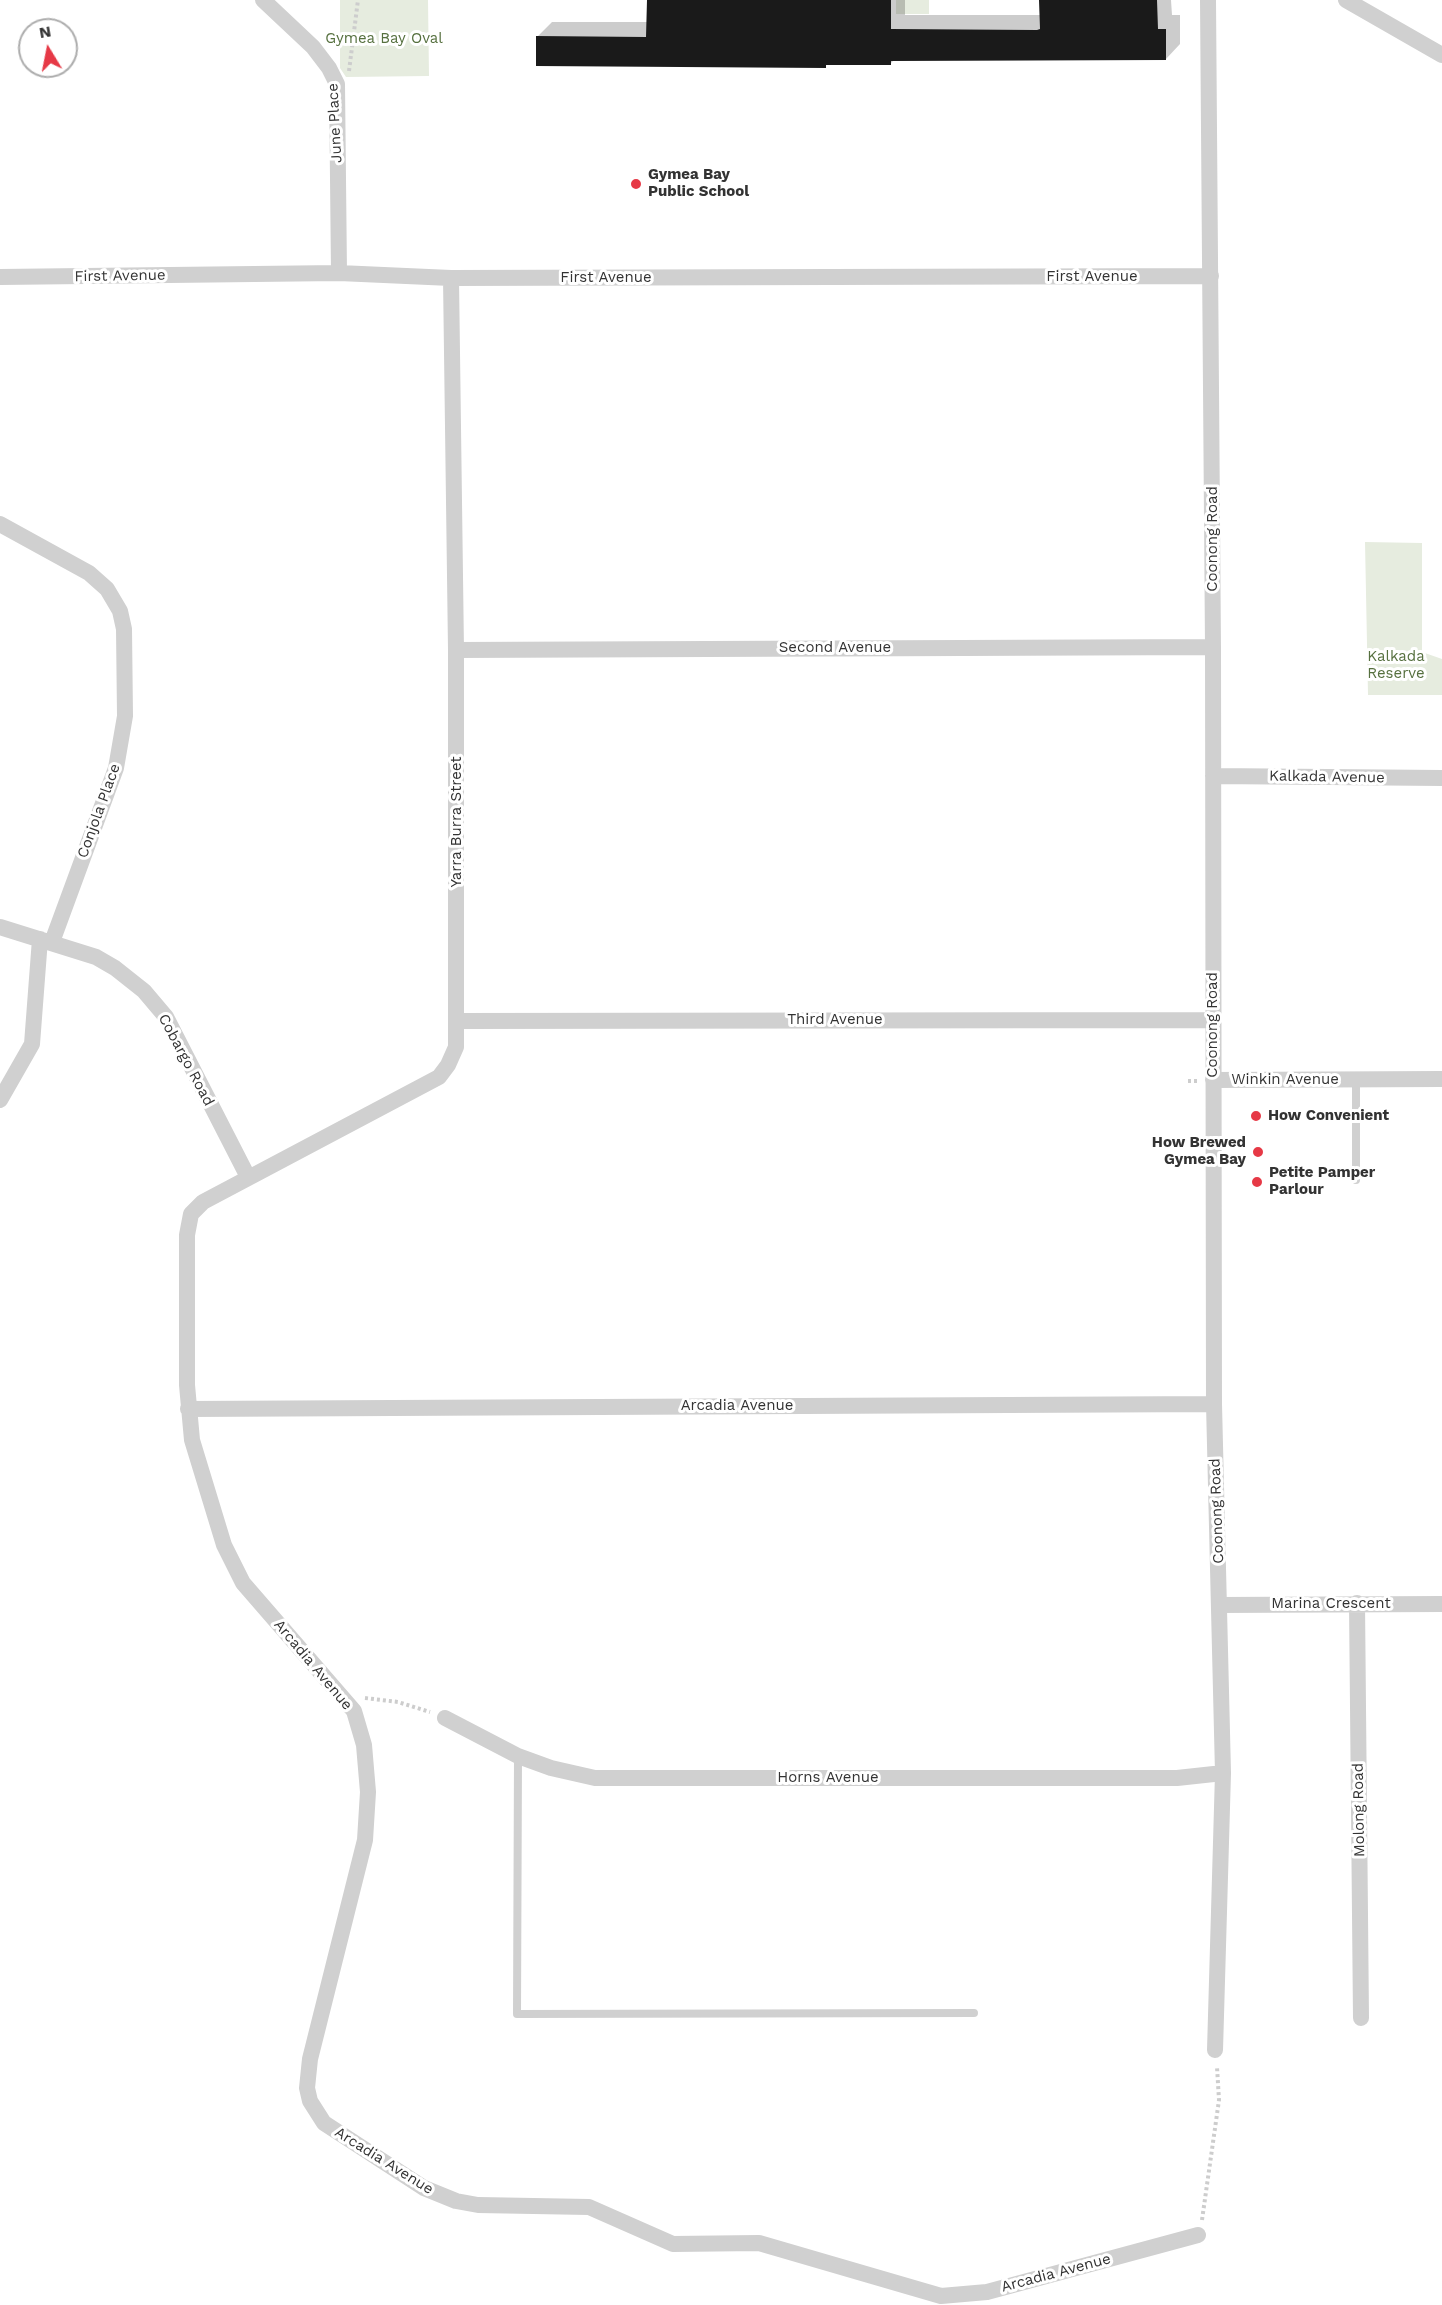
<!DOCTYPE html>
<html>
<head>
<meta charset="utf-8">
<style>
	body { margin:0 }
	#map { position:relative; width:1442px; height:2305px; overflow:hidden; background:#fff; font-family:"Work Sans",sans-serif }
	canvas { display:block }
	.north { position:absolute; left:18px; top:18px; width:60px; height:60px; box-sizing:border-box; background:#fff; border:2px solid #adadad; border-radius:50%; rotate:350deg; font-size:16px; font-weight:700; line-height:24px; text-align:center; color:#333 }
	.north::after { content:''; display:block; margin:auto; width:21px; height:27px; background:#e63946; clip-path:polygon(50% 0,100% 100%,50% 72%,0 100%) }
</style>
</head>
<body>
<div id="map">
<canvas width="1442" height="2305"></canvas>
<div class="north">N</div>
</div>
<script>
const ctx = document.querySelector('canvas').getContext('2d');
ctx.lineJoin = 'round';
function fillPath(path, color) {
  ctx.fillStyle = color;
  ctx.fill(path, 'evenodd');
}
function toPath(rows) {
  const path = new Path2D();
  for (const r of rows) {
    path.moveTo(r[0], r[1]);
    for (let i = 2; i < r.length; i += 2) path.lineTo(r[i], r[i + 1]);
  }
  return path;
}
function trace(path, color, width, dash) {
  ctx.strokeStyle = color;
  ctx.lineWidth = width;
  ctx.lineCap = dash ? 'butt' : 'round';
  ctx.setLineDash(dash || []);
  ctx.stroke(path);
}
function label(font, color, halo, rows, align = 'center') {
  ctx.font = font + ' "Work Sans",sans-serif';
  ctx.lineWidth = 6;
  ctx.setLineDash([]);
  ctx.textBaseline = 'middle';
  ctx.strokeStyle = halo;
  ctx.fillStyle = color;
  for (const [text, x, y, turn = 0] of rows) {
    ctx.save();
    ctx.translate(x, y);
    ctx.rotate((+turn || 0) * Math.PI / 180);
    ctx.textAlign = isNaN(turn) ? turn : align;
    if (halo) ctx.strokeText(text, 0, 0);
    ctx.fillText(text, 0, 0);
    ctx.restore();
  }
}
fillPath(toPath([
	[340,0,428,0,429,76,346,77,340,68],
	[896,0,929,0,929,14,896,14],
	[1365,542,1422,543,1422,652,1442,659,1442,695,1368,695]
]), '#e6ecdf');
fillPath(toPath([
	[649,0,905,0,905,15,1041,15,1041,0,1171,0,1172,15,1180,15,1180,44,1166,59,894,60,890,64,828,64,825,66,538,36,552,22,648,22]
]), '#0003');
fillPath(toPath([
	[647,0,891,0,891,29,1037,30,1040,29,1039,0,1157,0,1158,29,1166,29,1166,60,891,61,891,65,826,65,826,68,536,66,536,36,646,37]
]), '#1a1a1a');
trace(toPath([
	[349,71,358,0],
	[1188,1081,1198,1081],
	[365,1698,398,1702,430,1712],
	[1202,2220,1219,2100,1217,2067]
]), '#cdcdcd', 4, [3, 3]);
trace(toPath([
	[1356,1180,1356,1079],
	[518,1756,517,2014,974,2013]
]), '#d0d0d0', 8);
trace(toPath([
	[263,0,313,47,329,68,337,84,339,273],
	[1208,0,1213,647,1214,1404,1223,1773,1215,2050],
	[1346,0,1442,55],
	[0,277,339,273,451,278,1211,276],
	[451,278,456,650,456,1047,448,1065,439,1077,203,1202,191,1214,187,1235,187,1385,192,1440,224,1545,243,1583,354,1711,364,1745,368,1792,365,1840,310,2059,307,2088,310,2101,324,2123,424,2188,456,2201,478,2205,589,2207,673,2244,759,2243,941,2296,987,2292,1198,2235],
	[0,524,89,573,107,589,120,611,124,629,125,716,116,768,52,942],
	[456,650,1213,647],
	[1213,776,1442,778],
	[0,927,96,957,115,968,144,991,166,1017,248,1177],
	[457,1021,1212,1020],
	[1213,1080,1442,1079],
	[0,1100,32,1044,40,939],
	[188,1409,1214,1404],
	[1357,1603,1361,2018],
	[1219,1605,1442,1604],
	[445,1718,518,1756,551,1768,595,1778,1177,1778,1223,1773]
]), '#d0d0d0', 16);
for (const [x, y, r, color] of [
	[636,184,6,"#e63946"],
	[1256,1116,6,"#e63946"],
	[1258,1152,6,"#e63946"],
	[1257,1182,6,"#e63946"]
]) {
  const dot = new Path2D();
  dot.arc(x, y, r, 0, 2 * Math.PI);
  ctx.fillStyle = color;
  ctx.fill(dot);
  trace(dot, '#fff', 2);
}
label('15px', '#56703f', '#fff', [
	["Gymea Bay Oval",384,39],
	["Kalkada",1396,657],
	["Reserve",1396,674]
]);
label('15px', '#333', '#fff', [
	["June Place",335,123,-93],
	["First Avenue",120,276,-1],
	["First Avenue",1092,277],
	["First Avenue",606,278],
	["Coonong Road",1213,539,-90],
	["Second Avenue",835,648],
	["Kalkada Avenue",1327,777,1],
	["Conjola Place",99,811,-70],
	["Yarra Burra Street",457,822,-90],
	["Third Avenue",835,1020],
	["Coonong Road",1213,1025,-90],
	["Cobargo Road",186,1060,62],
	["Winkin Avenue",1285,1080],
	["Arcadia Avenue",737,1406],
	["Coonong Road",1217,1511,-92],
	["Marina Crescent",1331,1604],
	["Arcadia Avenue",313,1665,50],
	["Horns Avenue",828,1778],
	["Molong Road",1359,1810,-91],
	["Arcadia Avenue",384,2161,32],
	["Arcadia Avenue",1056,2273,-15]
]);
label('bold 15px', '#333', '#fff', [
	["Gymea Bay",648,175],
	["Public School",648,192],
	["How Convenient",1268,1116],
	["How Brewed",1246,1143,"right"],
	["Gymea Bay",1246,1160,"right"],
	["Petite Pamper",1269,1173],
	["Parlour",1269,1190]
], 'left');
</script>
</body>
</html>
